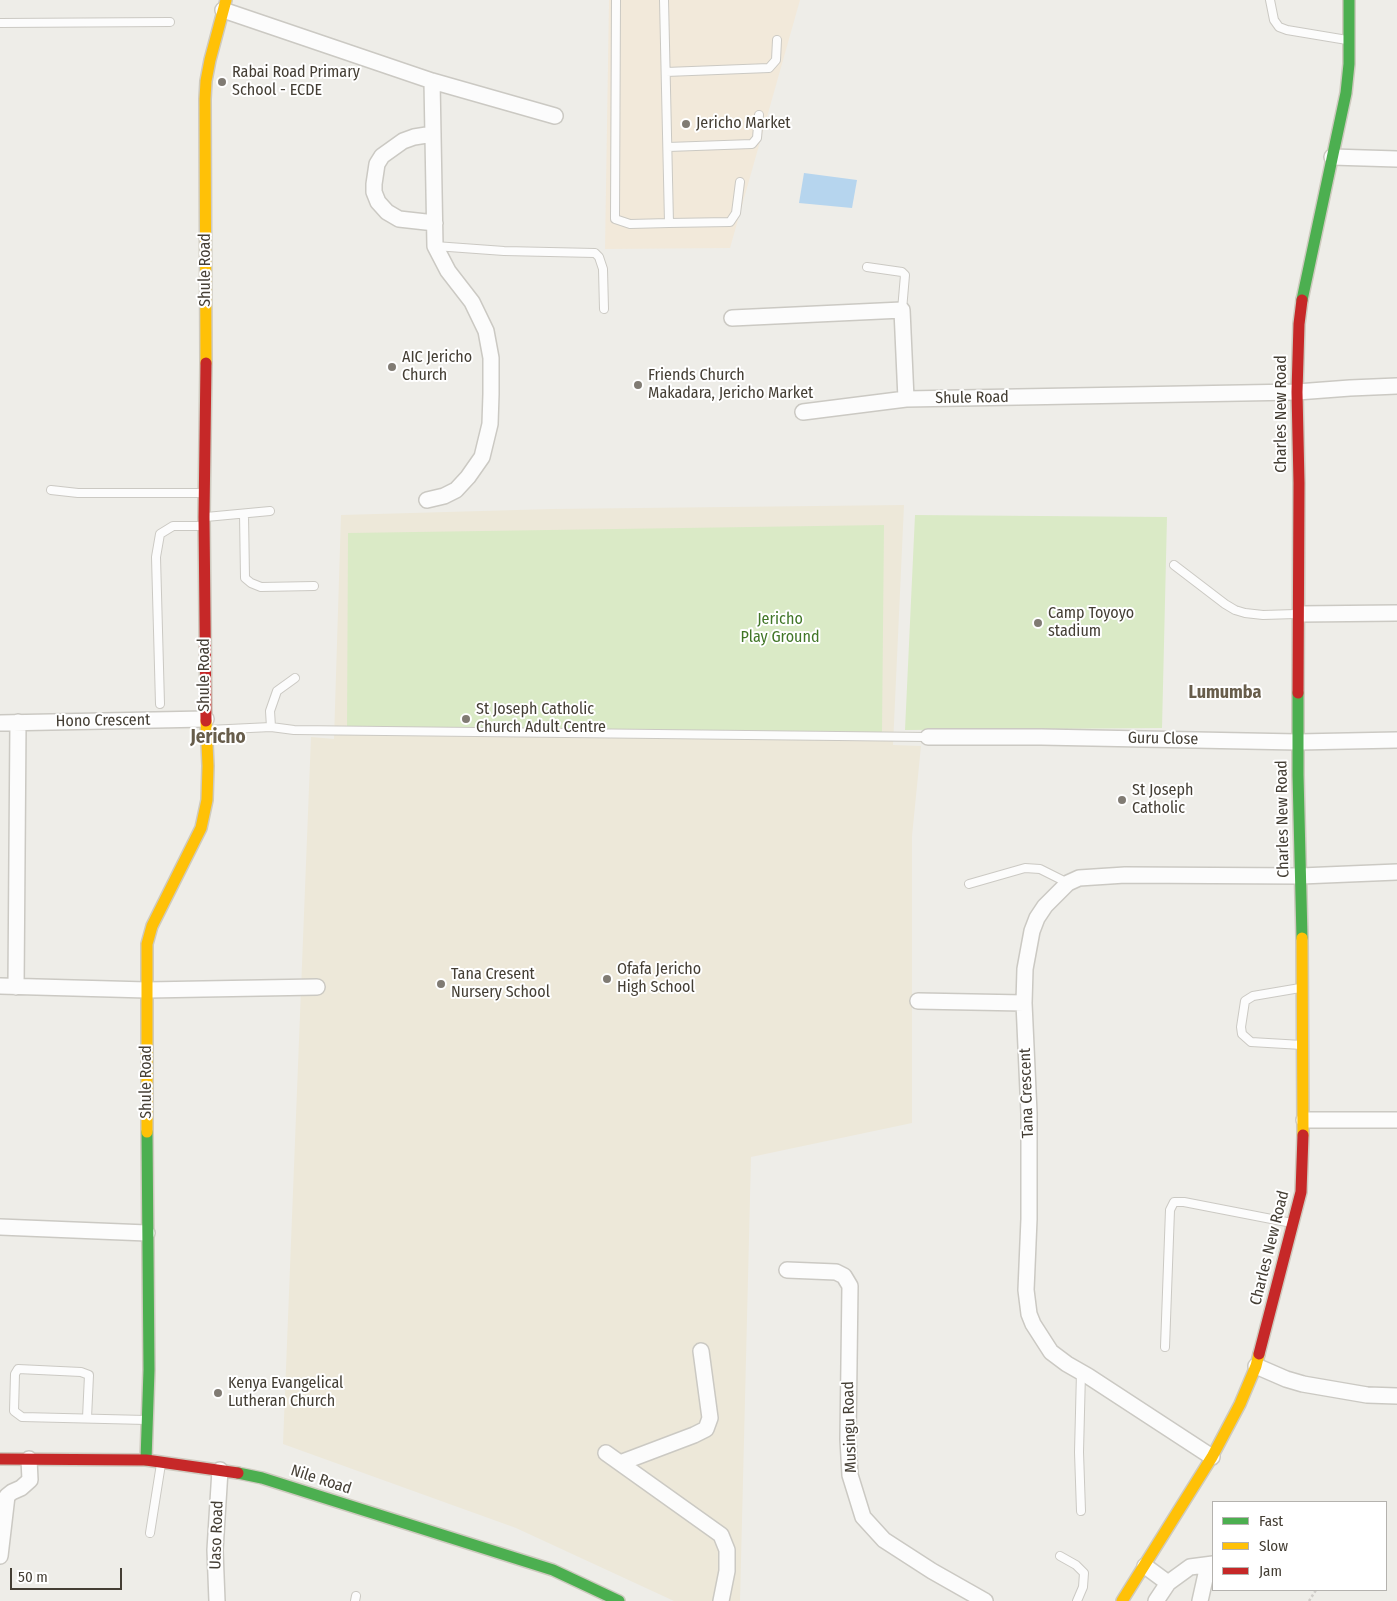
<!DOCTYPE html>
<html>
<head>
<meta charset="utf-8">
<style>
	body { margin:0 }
	#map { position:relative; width:1397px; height:1601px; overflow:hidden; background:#eeede8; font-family:"Fira Sans Condensed",sans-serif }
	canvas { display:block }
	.legend { position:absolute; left:1212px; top:1501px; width:175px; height:90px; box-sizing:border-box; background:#fff; border:1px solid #b4b2ae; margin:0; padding:6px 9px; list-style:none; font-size:15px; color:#443e34 }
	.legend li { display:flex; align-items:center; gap:10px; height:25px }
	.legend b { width:25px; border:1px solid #b4b2ae }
	.scale { position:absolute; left:10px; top:1568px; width:112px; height:22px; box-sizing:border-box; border:2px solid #443e34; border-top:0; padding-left:6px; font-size:15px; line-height:18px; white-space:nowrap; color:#443e34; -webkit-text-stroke:4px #fff; paint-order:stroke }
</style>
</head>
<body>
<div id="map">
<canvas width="1397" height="1601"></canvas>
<ul class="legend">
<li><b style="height:6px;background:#4caf50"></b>Fast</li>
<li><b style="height:6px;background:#ffc107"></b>Slow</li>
<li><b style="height:6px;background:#c62828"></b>Jam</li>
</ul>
<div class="scale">50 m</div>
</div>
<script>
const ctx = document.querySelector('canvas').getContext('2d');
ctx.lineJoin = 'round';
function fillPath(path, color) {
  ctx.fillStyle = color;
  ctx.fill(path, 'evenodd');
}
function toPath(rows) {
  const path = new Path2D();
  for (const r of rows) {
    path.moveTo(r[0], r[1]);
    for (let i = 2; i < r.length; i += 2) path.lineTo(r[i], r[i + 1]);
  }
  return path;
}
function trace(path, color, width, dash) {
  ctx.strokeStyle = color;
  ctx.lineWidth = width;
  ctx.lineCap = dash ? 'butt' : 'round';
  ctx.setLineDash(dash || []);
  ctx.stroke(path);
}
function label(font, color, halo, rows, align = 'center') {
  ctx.font = font + ' "Fira Sans Condensed",sans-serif';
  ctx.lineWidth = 4;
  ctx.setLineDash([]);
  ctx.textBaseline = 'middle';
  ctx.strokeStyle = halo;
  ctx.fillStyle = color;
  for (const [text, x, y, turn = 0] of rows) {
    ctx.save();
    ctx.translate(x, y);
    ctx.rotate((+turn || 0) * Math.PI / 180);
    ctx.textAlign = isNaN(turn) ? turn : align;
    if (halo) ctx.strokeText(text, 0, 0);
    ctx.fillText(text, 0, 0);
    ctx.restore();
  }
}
fillPath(toPath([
	[609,0,800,0,730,248,605,249]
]), '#f2e9da');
fillPath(toPath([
	[904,505,893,745,921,746,912,836,912,1123,751,1157,740,1601,674,1601,516,1528,283,1444,311,737,334,739,341,515,552,509]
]), '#ede8d9');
fillPath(toPath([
	[915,515,1167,517,1162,728,905,730],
	[884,525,882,732,347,729,348,533]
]), '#daeac6');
fillPath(toPath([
	[804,173,857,180,852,208,799,203]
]), '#b6d5ee');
const lane = toPath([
	[616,0,615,219,630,224,669,223,664,0],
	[1270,0,1274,20,1279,27,1287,30,1347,40],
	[0,23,170,22],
	[666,72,769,68,776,60,777,40],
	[668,147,752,144,757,138,759,115],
	[669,223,730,222,736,213,740,182],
	[435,246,504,251,595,253,599,257,603,269,604,309],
	[867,267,902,272,905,275,902,310],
	[51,490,78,493,202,493],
	[244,514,245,578,251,583,261,587,314,586],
	[206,517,270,511],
	[1174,565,1225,604,1235,610,1245,613,1263,615,1296,614],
	[160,704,156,557,160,534,173,526,202,526],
	[271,727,270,711,277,691,295,678],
	[208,730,271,727,294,730,928,737],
	[969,884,1025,868,1040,869,1068,883],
	[1300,988,1253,996,1245,1001,1241,1027,1242,1034,1251,1042,1302,1045],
	[1165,1347,1170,1210,1174,1202,1184,1202,1292,1223],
	[1081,1372,1079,1452,1081,1511],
	[87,1418,89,1375,81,1372,18,1369,15,1374,14,1411,22,1417,146,1420],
	[150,1533,161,1464],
	[1060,1556,1076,1565,1084,1573,1083,1587,1077,1601],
	[355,1601,356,1596]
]);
const street = toPath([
	[223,10,432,81,555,116],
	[433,134,414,137,403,141,382,156,377,164,374,184,374,192,378,202,387,212,399,219,435,223],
	[1332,157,1397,159],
	[732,318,902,310,906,399,1297,392,1350,388,1397,386],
	[803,412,906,399],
	[427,500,444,496,456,490,468,477,482,457,490,424,491,394,491,358,486,331,472,302,448,271,435,246,432,81],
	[1299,614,1397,613],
	[0,723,206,719],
	[928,737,1041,737,1298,742,1397,740],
	[0,986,147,990,317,987],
	[16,987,18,722],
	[918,1001,1024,1003],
	[1304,1120,1397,1120],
	[0,1227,147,1233],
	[787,1270,836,1272,844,1276,850,1286,848,1439,850,1475,863,1517,884,1540,932,1571,985,1601],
	[1256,1366,1286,1379,1303,1384,1367,1395,1397,1396],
	[606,1453,721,1535,727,1550,727,1571,721,1601],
	[1212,1457,1088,1376,1067,1364,1051,1352,1033,1324,1029,1314,1026,1290,1029,1219,1029,1113,1024,1003,1025,969,1032,931,1037,918,1045,906,1068,883,1079,878,1125,875,1301,876,1397,872],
	[620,1463,694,1435,706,1429,710,1418,701,1351],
	[0,1556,7,1496,12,1492,21,1488,30,1480,29,1459],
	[1145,1566,1168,1583,1190,1567,1213,1564],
	[217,1601,215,1550,220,1470],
	[1156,1601,1168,1583],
	[1200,1601,1208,1565]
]);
const fast = toPath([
	[1302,300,1346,93,1349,64,1349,0],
	[1298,693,1298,775,1302,938],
	[146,1460,149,1370,147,1132],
	[238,1473,262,1478,553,1570,619,1601]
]);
const slow = toPath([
	[206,363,205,99,206,81,210,60,226,0],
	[1302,938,1303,1135],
	[147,1132,147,944,152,926,201,828,207,800,208,766,206,721],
	[1122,1601,1212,1457,1240,1404,1256,1366,1259,1354]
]);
const jam = toPath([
	[206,363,204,517,206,721],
	[1298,693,1299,483,1297,392,1299,324,1302,300],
	[1259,1354,1301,1192,1303,1135],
	[0,1459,146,1460,238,1473]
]);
trace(lane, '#cbc9c3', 10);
trace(street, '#cbc9c3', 18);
trace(fast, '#cecabf', 14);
trace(slow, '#cecabf', 14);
trace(jam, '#cecabf', 14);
trace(toPath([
	[1309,1601,1316,1590]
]), '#d0cdc9', 2.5, [2.5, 2.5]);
trace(lane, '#fcfcfc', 8);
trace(street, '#fcfcfc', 15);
trace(fast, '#4caf50', 11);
trace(slow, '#ffc107', 11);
trace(jam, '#c62828', 11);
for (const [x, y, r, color] of [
	[222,82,5,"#807b73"],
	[686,124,5,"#807b73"],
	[392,367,5,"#807b73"],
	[638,385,5,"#807b73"],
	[1038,623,5,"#807b73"],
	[466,719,5,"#807b73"],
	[1122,800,5,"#807b73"],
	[607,979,5,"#807b73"],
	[441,984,5,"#807b73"],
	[218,1393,5,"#807b73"]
]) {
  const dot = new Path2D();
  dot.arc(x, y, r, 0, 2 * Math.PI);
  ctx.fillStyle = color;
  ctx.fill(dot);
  trace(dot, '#fff', 2);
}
label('16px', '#443e34', '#fff', [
	["Rabai Road Primary",232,73],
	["School - ECDE",232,91],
	["Jericho Market",696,124],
	["AIC Jericho",402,358],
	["Church",402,376],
	["Friends Church",648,376],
	["Makadara, Jericho Market",648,394],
	["Camp Toyoyo",1048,614],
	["stadium",1048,632],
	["St Joseph Catholic",476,710],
	["Church Adult Centre",476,728],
	["St Joseph",1132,791],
	["Catholic",1132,809],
	["Ofafa Jericho",617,970],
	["High School",617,988],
	["Tana Cresent",451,975],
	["Nursery School",451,993],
	["Kenya Evangelical",228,1384],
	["Lutheran Church",228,1402]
], 'left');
label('16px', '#443e34', '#fff', [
	["Shule Road",206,270,-90],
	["Shule Road",972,398,-1],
	["Charles New Road",1282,414,-90],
	["Shule Road",205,675,-90],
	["Hono Crescent",103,721,-1],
	["Guru Close",1163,739,1],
	["Charles New Road",1283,819,-91],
	["Shule Road",147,1082,-90],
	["Tana Crescent",1027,1093,-92],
	["Charles New Road",1270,1248,-76],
	["Musingu Road",850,1427,-92],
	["Nile Road",321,1480,18],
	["Uaso Road",217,1535,-88]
]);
label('16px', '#417627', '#fff', [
	["Jericho",780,620],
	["Play Ground",780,638]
]);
label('bold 18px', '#675d4b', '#fff', [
	["Lumumba",1225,693]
]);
label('bold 19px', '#675d4b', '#fff', [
	["Jericho",218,738]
]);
</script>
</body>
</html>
